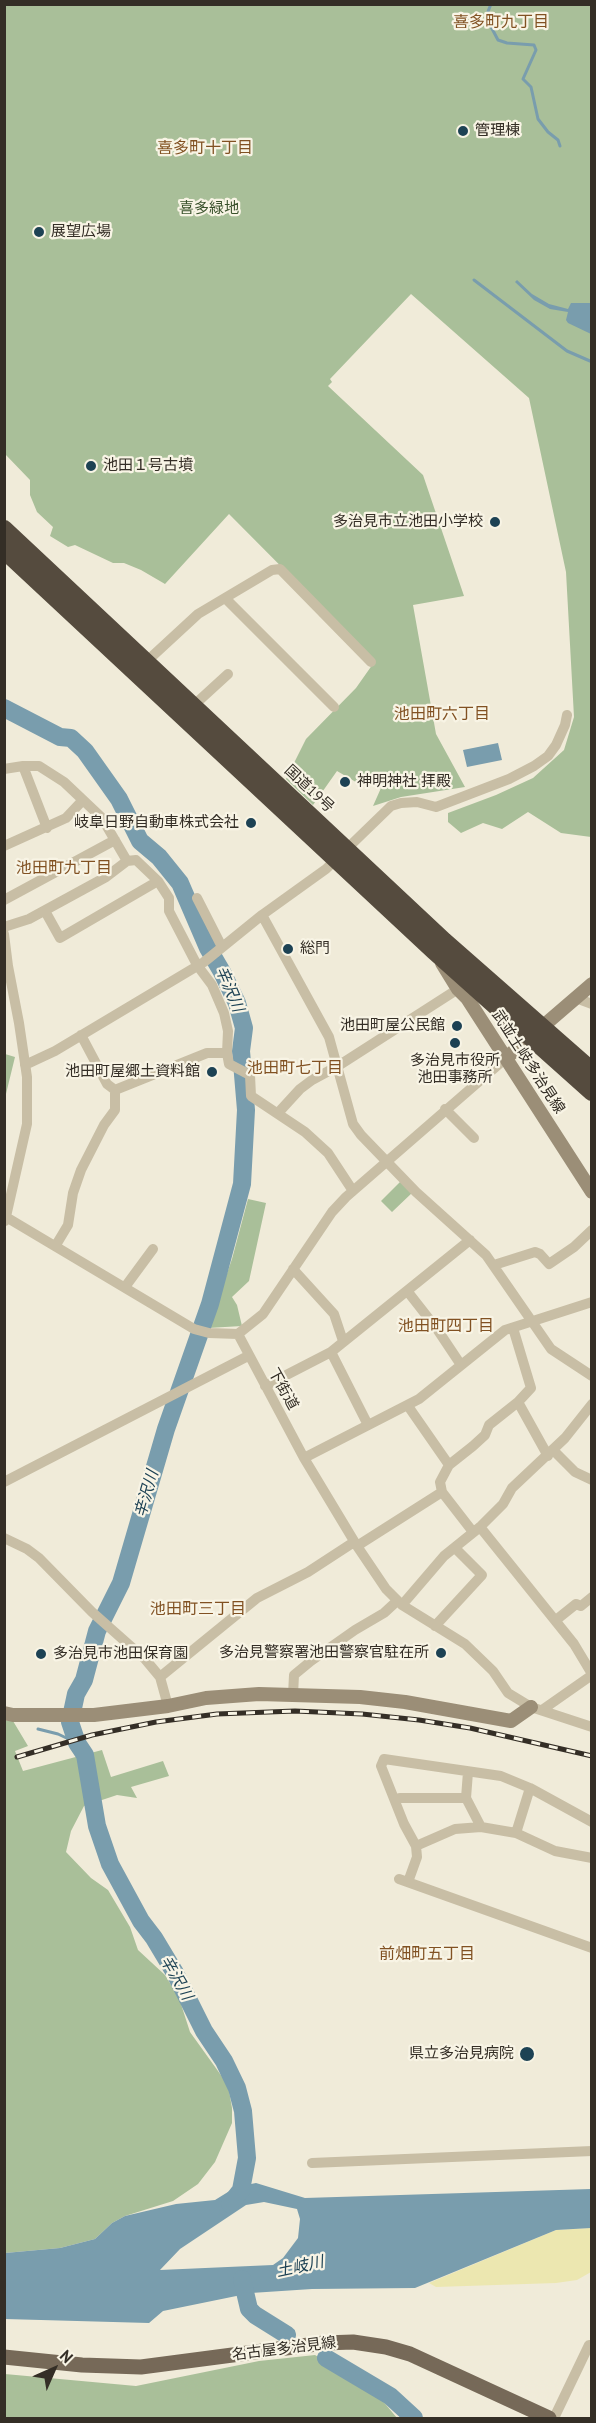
<!DOCTYPE html>
<html>
<head>
<meta charset="utf-8">
<style>
	body { margin:0 }
	#map { position:relative; width:596px; height:2423px; overflow:hidden; background:#f0ebd9; font-family:"PT Sans",sans-serif }
	canvas { display:block }
	.frame { position:absolute; inset:0; border:6px solid #342e26; pointer-events:none }
	.north { position:absolute; left:24px; top:2339px; width:60px; height:60px; -webkit-text-stroke:4px #f8f4e5; paint-order:stroke; rotate:45deg; font-size:16px; font-weight:700; line-height:24px; text-align:center; color:#342e26 }
	.north::after { content:''; display:block; margin:auto; width:21px; height:27px; background:#342e26; clip-path:polygon(50% 0,100% 100%,50% 72%,0 100%) }
</style>
</head>
<body>
<div id="map">
<canvas width="596" height="2423"></canvas>
<div class="frame"></div>
<div class="north">N</div>
</div>
<script>
const ctx = document.querySelector('canvas').getContext('2d');
ctx.lineJoin = 'round';
function fillPath(path, color) {
  ctx.fillStyle = color;
  ctx.fill(path, 'evenodd');
}
function toPath(rows) {
  const path = new Path2D();
  for (const r of rows) {
    path.moveTo(r[0], r[1]);
    for (let i = 2; i < r.length; i += 2) path.lineTo(r[i], r[i + 1]);
  }
  return path;
}
function trace(path, color, width, dash) {
  ctx.strokeStyle = color;
  ctx.lineWidth = width;
  ctx.lineCap = dash ? 'butt' : 'round';
  ctx.setLineDash(dash || []);
  ctx.stroke(path);
}
function label(font, color, halo, rows, align = 'center') {
  ctx.font = font + ' "PT Sans","Noto Sans JP",sans-serif';
  ctx.lineWidth = 4.5;
  ctx.setLineDash([]);
  ctx.textBaseline = 'middle';
  ctx.strokeStyle = halo;
  ctx.fillStyle = color;
  for (const [text, x, y, turn = 0] of rows) {
    ctx.save();
    ctx.translate(x, y);
    ctx.rotate((+turn || 0) * Math.PI / 180);
    ctx.textAlign = isNaN(turn) ? turn : align;
    if (halo) ctx.strokeText(text, 0, 0);
    ctx.fillText(text, 0, 0);
    ctx.restore();
  }
}
fillPath(toPath([
	[5,5,591,5,591,837,561,833,528,812,502,829,483,823,461,833,448,822,448,813,496,795,533,778,564,750,574,717,566,572,529,398,411,294,330,379,332,382,328,386,423,475,464,596,413,605,436,734,465,787,401,797,373,806,381,788,375,780,361,785,337,771,313,805,286,779,306,739,356,688,375,661,229,514,165,584,141,570,124,563,113,563,75,545,68,547,50,536,53,527,37,512,30,495,30,480,5,454],
	[5,1054,15,1057,5,1098,4,1054],
	[401,1181,413,1192,392,1212,381,1201],
	[248,1199,266,1203,249,1281,232,1297,237,1305,242,1326,208,1328,232,1259],
	[4,1720,13,1721,28,1746,15,1751,23,1771,102,1750,111,1777,163,1761,169,1776,131,1787,137,1798,117,1795,84,1806,71,1831,66,1852,91,1878,108,1890,130,1927,138,1950,165,1975,179,1998,190,2032,228,2085,232,2108,232,2123,215,2162,198,2184,173,2201,125,2216,112,2223,95,2239,60,2248,5,2253],
	[315,2355,372,2388,397,2418,5,2418,5,2374,136,2386,259,2361]
]), '#a9bf99');
fillPath(toPath([
	[591,2228,591,2272,577,2280,556,2283,436,2287,429,2283,556,2230]
]), '#ece7b0');
fillPath(toPath([
	[517,280,532,294,549,304,568,309,571,303,591,303,591,334,568,323,566,320,568,312,550,309,534,300,515,282],
	[498,743,502,760,467,767,463,750],
	[256,2183,305,2198,591,2189,591,2228,556,2230,415,2288,312,2289,251,2293,163,2311,149,2323,5,2319,5,2253,60,2248,95,2239,112,2223,125,2216,176,2204,215,2200,236,2187],
	[264,2202,297,2209,300,2219,298,2238,283,2258,273,2265,160,2270,180,2249,246,2205]
]), '#799dad');
trace(toPath([
	[491,4,487,14,489,23,498,40,507,43,534,45,536,50,523,79,531,87,538,119,548,132,558,140,560,146],
	[474,280,567,351,590,361],
	[38,1729,58,1734,77,1743]
]), '#799dad', 3);
trace(toPath([
	[4,708,60,737,71,738,85,751,119,799,140,841,159,857,180,883,208,948,222,972,237,1003,244,1028,241,1051,246,1110,242,1184,210,1304,166,1429,121,1583,97,1631,84,1680,76,1694,70,1722,77,1743,85,1755,97,1826,110,1864,141,1921,154,1938,175,1973,204,2031,224,2061,237,2088,243,2111,247,2158,241,2190,230,2204],
	[242,2279,249,2309,255,2315,287,2335],
	[326,2358,390,2396,414,2418]
]), '#799dad', 18);
trace(toPath([
	[225,598,334,707],
	[146,662,198,614,272,570,280,569,371,662],
	[193,706,228,674],
	[4,769,23,766],
	[47,828,23,766,39,766,64,782,102,818,127,861,136,860,158,881,169,898,169,911,197,965,212,985,224,1013,228,1031,227,1053,207,1053,115,1090,115,1110,104,1125,81,1170,73,1193,68,1225,56,1245],
	[4,846,66,818,83,800],
	[197,898,222,947],
	[4,900,115,840],
	[45,911,60,938,158,881],
	[262,915,329,1037,353,1124,361,1135,416,1192,486,1255,551,1349,592,1376],
	[4,927,29,919,106,877,127,861],
	[4,934,8,966,19,1023,27,1077,27,1124,5,1221],
	[576,998,592,1004],
	[81,1035,107,1084,115,1090],
	[227,1053,229,1064,250,1075,251,1096,305,1132,328,1153,353,1191],
	[25,1065,55,1051,204,962,262,915,326,869,391,806,401,803,417,802,436,807,509,779,534,766,548,756,556,745,565,725,567,715],
	[445,1109,474,1138],
	[278,1113,300,1089,312,1080,338,1066,458,989],
	[6,1217,194,1329,209,1333,238,1334,263,1314,332,1212,346,1197,506,1058],
	[494,1265,535,1252,540,1254,549,1264,574,1247,592,1230],
	[293,1269,334,1314,343,1341],
	[125,1287,153,1249],
	[408,1292,437,1329,461,1365],
	[238,1334,304,1458,357,1546,386,1589,402,1605,465,1644,493,1671,508,1693,531,1707,592,1727],
	[331,1352,368,1425],
	[265,1386,331,1352,470,1240],
	[518,1402,548,1456],
	[408,1406,449,1465],
	[553,1450,575,1472,592,1480],
	[304,1458,419,1399,505,1330,592,1302],
	[4,1482,248,1356],
	[480,1527,574,1644,592,1674],
	[473,1532,442,1492,440,1482,449,1465,473,1446,485,1435,489,1425,518,1402,531,1388,513,1328],
	[4,1538,27,1549,39,1558,92,1612,145,1659,160,1677],
	[357,1546,442,1492],
	[402,1605,444,1556,480,1527,503,1504,512,1488,565,1438,592,1404],
	[556,1620,576,1604,581,1606,592,1597],
	[435,1626,482,1575,455,1548],
	[293,1695,294,1675,311,1661,355,1630,384,1613,397,1601],
	[168,1706,160,1677,257,1598,308,1572,354,1542],
	[542,1710,592,1675],
	[468,1772,466,1798,481,1827],
	[395,1800,400,1798,466,1798],
	[516,1833,530,1788],
	[416,1846,455,1829,481,1827,516,1833,555,1851,592,1858],
	[399,1879,592,1948],
	[408,1882,417,1857,416,1846,404,1824,381,1766,384,1759,501,1776,530,1788,592,1822],
	[312,2163,592,2151],
	[554,2418,589,2345,592,2345]
]), '#c8bea5', 10);
trace(toPath([
	[442,963,458,989,467,998,592,1192],
	[506,1058,592,984],
	[4,1713,13,1715,94,1715,168,1706,206,1698,259,1694,360,1697,405,1702,511,1721,531,1707]
]), '#9b8e77', 14);
trace(toPath([
	[4,2357,82,2365,141,2367,324,2343,353,2342,386,2347,410,2354,549,2418]
]), '#766958', 15);
trace(toPath([
	[4,529,444,941,592,1071],
	[4,550,434,951,592,1092]
]), '#554b3e', 18);
const rail = toPath([
	[17,1757,92,1735,156,1722,217,1714,295,1711,362,1714,419,1720,470,1728,592,1756]
]);
trace(rail, '#342e26', 5);
trace(rail, '#f8f4e5', 3, [9]);
for (const [x, y, r, color] of [
	[463,131,6,"#1d4254"],
	[39,232,6,"#1d4254"],
	[91,466,6,"#1d4254"],
	[495,522,6,"#1d4254"],
	[345,782,6,"#1d4254"],
	[251,823,6,"#1d4254"],
	[288,949,6,"#1d4254"],
	[457,1026,6,"#1d4254"],
	[455,1043,6,"#1d4254"],
	[212,1072,6,"#1d4254"],
	[441,1653,6,"#1d4254"],
	[41,1654,6,"#1d4254"],
	[527,2054,8,"#1d4254"]
]) {
  const dot = new Path2D();
  dot.arc(x, y, r, 0, 2 * Math.PI);
  ctx.fillStyle = color;
  ctx.fill(dot);
  trace(dot, '#f8f4e5', 2);
}
label('15px', '#342e26', '#f8f4e5', [
	["管理棟",475,131],
	["展望広場",51,232],
	["池田１号古墳",103,466],
	["多治見市立池田小学校",483,522,"right"],
	["神明神社 拝殿",357,782],
	["岐阜日野自動車株式会社",239,823,"right"],
	["総門",300,949],
	["池田町屋公民館",445,1026,"right"],
	["多治見市役所",455,1061,"center"],
	["池田事務所",455,1078,"center"],
	["池田町屋郷土資料館",200,1072,"right"],
	["多治見警察署池田警察官駐在所",429,1653,"right"],
	["多治見市池田保育園",53,1654],
	["県立多治見病院",514,2054,"right"]
], 'left');
label('15px', '#39512b', '#f8f4e5', [
	["喜多緑地",209,209]
]);
label('15px', '#342e26', '#f8f4e5', [
	["国道19号",309,789,43],
	["武並土岐多治見線",528,1062,57],
	["下街道",283,1389,61],
	["名古屋多治見線",284,2349,-7]
]);
label('16px', '#815122', '#f8f4e5', [
	["喜多町九丁目",501,22],
	["喜多町十丁目",205,148],
	["池田町六丁目",442,714],
	["池田町九丁目",64,868],
	["池田町七丁目",295,1068],
	["池田町四丁目",446,1326],
	["池田町三丁目",198,1609],
	["前畑町五丁目",427,1954]
]);
label('italic 16px', '#1d4254', '#f8f4e5', [
	["辛沢川",229,989,67],
	["辛沢川",147,1494,-74],
	["辛沢川",176,1978,60],
	["土岐川",300,2267,-12]
]);
</script>
</body>
</html>
